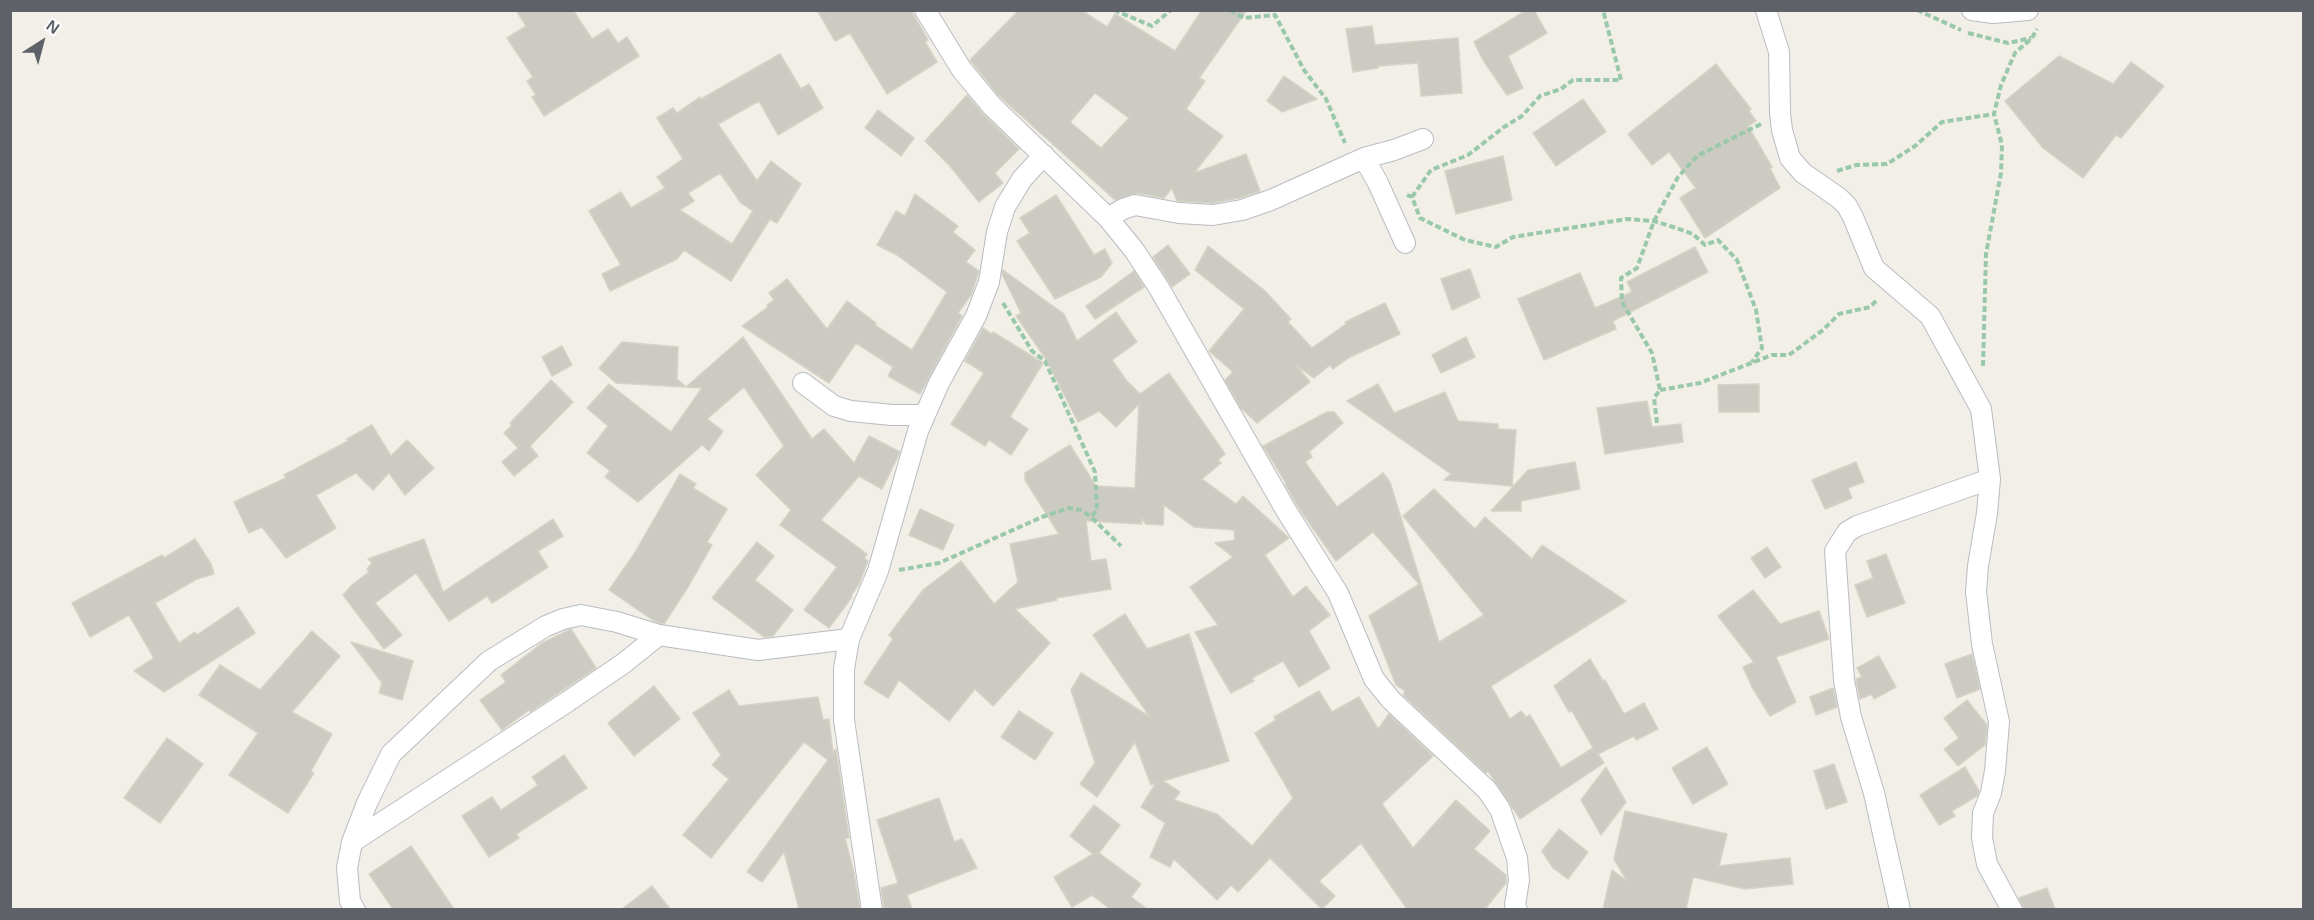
<!DOCTYPE html>
<html>
<head>
<meta charset="utf-8">
<style>
	body { margin:0 }
	#map { position:relative; width:2314px; height:920px; overflow:hidden; background:#f1efe7; font-family:Helvetica,sans-serif }
	canvas { display:block }
	.frame { position:absolute; inset:0; border:12px solid #5e6268; pointer-events:none }
	.north { position:absolute; left:12px; top:12px; width:60px; height:60px; -webkit-text-stroke:4px #fff; paint-order:stroke; rotate:36deg; font-size:16px; font-weight:700; line-height:24px; text-align:center; color:#5e6268 }
	.north::after { content:''; display:block; margin:auto; width:21px; height:27px; background:#5e6268; clip-path:polygon(50% 0,100% 100%,50% 72%,0 100%) }
</style>
</head>
<body>
<div id="map">
<canvas width="2314" height="920"></canvas>
<div class="frame"></div>
<div class="north">N</div>
</div>
<script>
const ctx = document.querySelector('canvas').getContext('2d');
ctx.lineJoin = 'round';
function fillPath(path, color) {
  ctx.fillStyle = color;
  ctx.fill(path, 'evenodd');
}
function toPath(rows) {
  const path = new Path2D();
  for (const r of rows) {
    path.moveTo(r[0], r[1]);
    for (let i = 2; i < r.length; i += 2) path.lineTo(r[i], r[i + 1]);
  }
  return path;
}
function trace(path, color, width, dash) {
  ctx.strokeStyle = color;
  ctx.lineWidth = width;
  ctx.lineCap = dash ? 'butt' : 'round';
  ctx.setLineDash(dash || []);
  ctx.stroke(path);
}
const building = toPath([
	[516,10,573,10,592,39,608,29,618,43,627,37,639,56,544,116,532,97,536,95,527,81,533,77,507,38,526,26,516,10],
	[817,10,911,10,928,40,925,42,937,62,887,94,850,33,835,41,817,10],
	[1019,10,1081,10,1107,27,1115,14,1175,51,1202,10,1247,10,1199,78,1205,81,1186,109,1223,136,1194,173,1246,154,1260,191,1239,198,1212,203,1177,201,1172,188,1164,198,1137,193,1115,200,998,95,970,60,1019,10],
	[1095,93,1129,118,1101,148,1070,122,1095,93],
	[1527,10,1534,10,1547,33,1508,56,1523,88,1507,95,1483,60,1474,42,1527,10],
	[1372,26,1375,45,1458,38,1462,93,1421,96,1418,63,1378,66,1378,68,1353,72,1346,29,1372,26],
	[780,54,801,89,809,84,823,108,778,135,759,101,718,124,757,181,771,161,801,184,777,223,770,219,731,281,684,250,677,259,610,291,602,274,621,265,589,211,621,192,631,208,665,188,657,177,683,159,657,118,673,108,677,113,700,97,701,99,780,54],
	[720,173,741,203,753,211,732,244,680,210,694,201,688,193,720,173],
	[2059,56,2113,84,2131,62,2164,86,2121,138,2116,135,2083,178,2043,148,2005,101,2059,56],
	[1716,64,1751,109,1749,111,1756,121,1748,126,1772,167,1770,168,1780,188,1705,238,1680,198,1696,188,1669,152,1652,165,1628,134,1716,64],
	[1284,76,1317,99,1282,112,1267,101,1284,76],
	[967,95,984,115,1019,149,995,173,1003,183,979,202,949,165,925,141,967,95],
	[1583,99,1606,132,1556,166,1533,133,1583,99],
	[878,110,914,138,901,156,865,128,878,110],
	[1503,156,1512,200,1456,214,1445,171,1503,156],
	[915,194,958,226,953,232,975,250,966,262,979,271,971,295,958,313,962,316,920,394,888,376,893,367,856,343,829,383,742,326,768,307,767,305,774,300,769,293,787,279,827,329,847,301,876,323,875,325,912,350,947,292,897,255,877,245,896,211,905,216,915,194],
	[1056,195,1094,255,1105,249,1112,263,1101,277,1055,299,1017,241,1030,233,1020,218,1056,195],
	[1168,245,1190,274,1172,287,1153,257,1168,245],
	[1208,246,1264,290,1291,319,1288,322,1312,348,1346,324,1345,322,1385,303,1400,334,1350,357,1333,369,1330,365,1314,378,1297,366,1310,382,1257,423,1241,408,1225,380,1233,372,1209,351,1244,309,1195,270,1208,246],
	[1695,247,1708,272,1613,321,1616,329,1544,360,1518,299,1580,273,1595,308,1632,292,1627,282,1695,247],
	[1470,269,1480,297,1452,310,1441,279,1470,269],
	[1003,270,1064,314,1077,341,1116,312,1137,342,1112,360,1126,380,1140,394,1169,373,1225,454,1218,460,1221,463,1202,479,1236,504,1243,496,1289,538,1265,555,1293,597,1306,586,1330,615,1309,631,1330,668,1299,687,1283,661,1252,678,1254,681,1231,693,1195,632,1218,625,1190,587,1233,557,1215,543,1235,540,1234,530,1194,527,1164,505,1163,525,1146,524,1141,518,1142,524,1086,521,1091,561,1106,559,1111,589,1056,598,1057,600,1015,609,1050,643,993,706,975,689,949,721,899,680,888,698,864,683,893,639,889,635,923,590,961,561,994,604,1018,582,1010,544,1059,534,1025,480,1025,473,1070,445,1096,486,1135,488,1139,404,1116,427,1099,411,1078,422,1046,359,1016,316,1021,313,1002,274,1003,270],
	[1134,271,1144,287,1095,319,1086,306,1134,271],
	[983,328,992,334,993,332,1043,363,1010,417,1028,429,1011,455,989,440,985,446,951,424,984,373,965,361,983,328],
	[743,337,812,439,824,429,854,463,869,436,900,452,882,489,859,476,821,520,867,554,864,558,868,561,859,584,851,596,852,597,829,628,804,610,837,567,780,525,791,510,756,475,784,446,744,387,707,419,723,431,709,451,702,445,638,502,605,477,610,471,587,453,608,426,587,408,609,384,671,432,702,388,616,383,599,368,622,342,678,347,677,379,686,387,743,337],
	[1466,337,1475,357,1441,373,1432,355,1466,337],
	[562,346,572,365,552,376,542,357,562,346],
	[551,380,573,402,530,446,538,456,514,476,502,462,518,448,504,433,512,425,510,423,551,380],
	[1378,384,1394,413,1445,392,1458,421,1498,424,1498,429,1516,430,1512,486,1444,480,1451,474,1347,401,1378,384],
	[1759,384,1759,412,1719,412,1718,385,1759,384],
	[1647,401,1652,427,1681,424,1683,442,1605,454,1597,408,1647,401],
	[1327,412,1334,412,1343,423,1309,452,1312,457,1305,462,1337,507,1383,473,1390,482,1439,642,1484,615,1403,516,1434,489,1475,529,1485,517,1532,559,1542,545,1626,601,1491,686,1510,719,1521,711,1526,717,1530,715,1561,768,1593,748,1572,711,1569,712,1554,686,1590,659,1603,681,1605,680,1624,714,1644,703,1658,729,1636,740,1634,736,1598,754,1604,763,1520,819,1488,771,1486,773,1403,695,1405,691,1396,685,1369,616,1419,584,1373,532,1336,561,1300,510,1285,484,1286,483,1263,446,1327,412],
	[372,425,391,456,407,440,434,468,405,495,389,473,373,490,356,473,316,495,336,528,286,558,262,527,249,533,234,502,286,478,284,475,348,441,347,439,372,425],
	[1575,462,1580,489,1521,501,1521,511,1491,511,1528,470,1575,462],
	[1856,462,1864,482,1848,488,1852,498,1825,509,1812,480,1856,462],
	[680,474,696,484,693,488,727,509,707,542,712,545,688,587,664,624,654,621,609,590,634,554,680,474],
	[920,509,954,525,943,550,909,535,920,509],
	[553,519,563,536,538,551,548,567,492,603,487,596,449,621,416,573,375,603,402,635,384,649,343,595,352,585,369,572,367,569,372,563,368,559,424,539,443,592,553,519],
	[195,539,211,564,214,574,197,579,155,603,179,643,195,632,197,635,238,607,255,633,164,692,134,671,154,658,129,615,90,637,72,603,162,555,164,558,195,539],
	[757,542,774,556,755,580,793,610,773,636,764,637,712,598,757,542],
	[1767,547,1781,567,1765,578,1751,558,1767,547],
	[1886,554,1905,603,1867,617,1855,585,1873,578,1867,561,1886,554],
	[1753,590,1780,624,1819,611,1829,639,1776,657,1796,702,1770,716,1753,689,1743,667,1754,662,1718,616,1753,590],
	[1125,614,1147,649,1189,634,1229,761,1163,781,1180,792,1174,800,1217,814,1252,846,1293,798,1255,733,1276,720,1274,717,1319,691,1332,712,1359,697,1378,729,1389,714,1433,756,1382,804,1413,848,1456,800,1490,831,1474,849,1506,875,1506,883,1485,909,1407,909,1361,843,1319,881,1335,896,1322,909,1270,858,1238,892,1231,885,1217,900,1174,859,1170,867,1150,857,1165,823,1141,807,1156,783,1151,785,1135,742,1097,797,1080,784,1095,763,1071,690,1081,673,1150,717,1093,635,1125,614],
	[571,629,596,668,530,712,529,710,502,730,480,700,506,682,501,675,542,643,571,629],
	[312,631,340,656,292,712,332,734,311,771,314,773,288,813,229,775,258,733,199,695,220,665,260,690,312,631],
	[351,642,413,661,402,700,379,693,382,683,351,642],
	[1972,654,1980,689,1957,698,1945,664,1972,654],
	[1879,656,1896,687,1874,699,1872,694,1860,699,1856,679,1862,677,1857,668,1879,656],
	[654,686,680,719,634,756,608,723,654,686],
	[1833,688,1837,707,1816,715,1810,697,1833,688],
	[729,690,739,706,818,697,823,720,829,719,833,753,836,749,849,838,845,838,854,873,860,909,799,909,784,852,762,882,747,872,828,760,804,742,711,858,683,835,729,779,712,765,721,755,693,713,729,690],
	[1967,700,1987,725,1985,745,1958,766,1944,749,1959,738,1944,718,1967,700],
	[1019,711,1053,733,1035,760,1001,737,1019,711],
	[167,738,203,764,160,823,124,798,167,738],
	[1707,747,1728,784,1693,804,1672,768,1707,747],
	[564,755,587,788,516,834,519,838,489,857,462,816,492,797,501,810,538,785,532,777,564,755],
	[1834,764,1847,802,1826,809,1814,771,1834,764],
	[1606,767,1626,802,1601,835,1581,800,1606,767],
	[1965,767,1979,791,1977,796,1952,811,1955,816,1939,825,1920,795,1965,767],
	[939,798,954,842,962,839,977,868,907,895,912,909,884,909,881,888,898,883,877,820,939,798],
	[1094,805,1120,825,1099,853,1141,884,1131,897,1147,909,1110,909,1092,895,1072,907,1054,877,1093,854,1070,836,1094,805],
	[1625,811,1727,834,1719,866,1790,858,1793,884,1745,889,1693,877,1686,909,1603,909,1612,870,1627,881,1614,859,1625,811],
	[1559,829,1588,852,1568,879,1553,868,1542,851,1559,829],
	[411,846,454,909,393,909,369,874,411,846],
	[652,886,670,909,622,909,652,886],
	[2047,888,2055,909,2024,909,2019,898,2047,888]
]);
fillPath(building, '#cccbc3');
trace(building, '#d6d2c5', 1.5);
const street = toPath([
	[925,10,962,70,992,106,1108,218,1134,250,1159,288,1287,512,1338,593,1374,679,1391,700,1487,790,1500,809,1517,858,1519,880,1515,905,1517,910],
	[1766,10,1779,52,1780,113,1782,130,1790,158,1803,173,1839,198,1847,206,1853,217,1874,268,1930,316,1981,409,1990,479,1987,513,1978,566,1976,592,1982,644,1999,722,1995,771,1991,793,1983,813,1982,838,1987,864,2012,910],
	[1972,10,1993,13,2028,10],
	[1364,158,1378,183,1405,243],
	[1108,218,1123,209,1135,205,1179,213,1213,215,1242,210,1271,200,1364,158,1394,150,1423,139],
	[803,383,834,406,851,411,892,415,925,415],
	[352,842,567,702,624,663,659,635],
	[355,910,350,901,347,868,352,842,367,803,391,754,489,661,546,626,563,619,581,615,617,622,659,635,758,650,849,639],
	[872,910,844,720,844,669,849,639,878,571,918,431,939,383,976,316,989,282,997,232,1005,207,1022,179,1044,155],
	[1900,910,1874,793,1851,717,1844,680,1835,551,1847,532,1857,526,1990,479]
]);
trace(street, '#b9bcc1', 22);
trace(toPath([
	[1098,10,1101,10],
	[1114,10,1152,26,1171,10],
	[1187,10,1190,10],
	[1230,10,1244,18,1275,15,1304,70,1326,99,1345,143],
	[1917,10,1961,30],
	[1968,33,2008,43,2031,38],
	[1837,171,1856,165,1887,164,1915,146,1942,122,1994,114],
	[1407,195,1412,197,1420,218,1465,240,1496,247,1513,237,1627,219,1654,221,1673,227,1693,234,1705,245,1718,240,1737,260,1756,310,1762,348,1752,362],
	[1412,197,1431,170,1468,155,1504,127,1522,116,1540,96,1561,89,1573,80,1621,80,1603,10],
	[1003,303,1032,351,1045,361,1095,472,1097,510,1091,517,1121,546],
	[1983,366,1986,254,2001,173,2002,145,1994,114,2001,85,2015,53,2032,38,2037,29],
	[1660,390,1700,383,1772,355,1789,355,1823,330,1839,314,1870,307,1878,299],
	[1657,423,1654,398,1660,390,1652,353,1622,302,1621,278,1637,268,1654,221,1678,177,1697,156,1761,124],
	[899,570,939,563,1042,517,1069,508,1081,510,1091,517]
]), '#9ac8aa', 4, [6, 3]);
trace(street, '#fff', 20);
</script>
</body>
</html>
